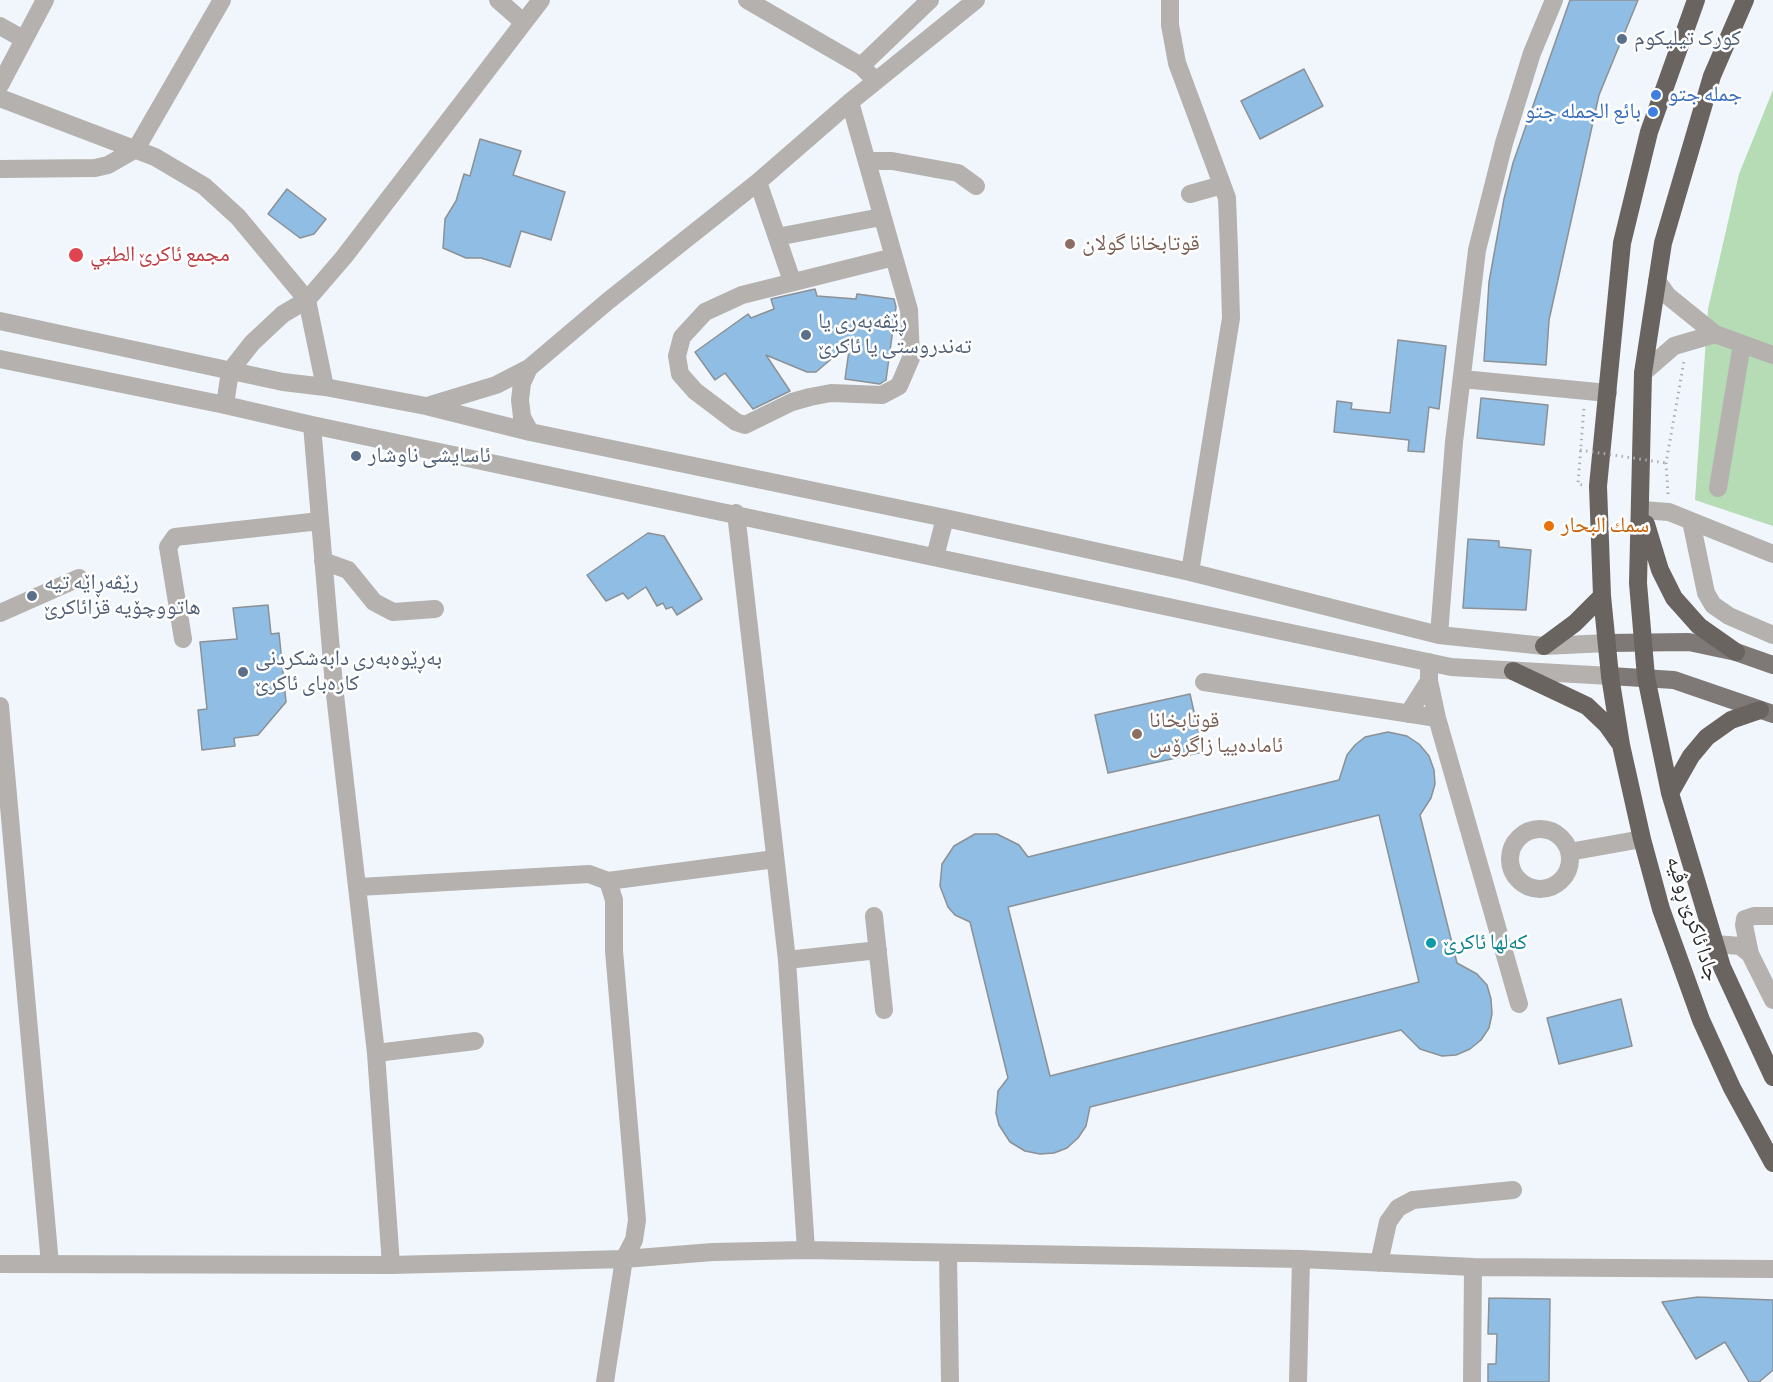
<!DOCTYPE html>
<html>
<head>
<meta charset="utf-8">
<style>
	body { margin:0 }
	canvas { display:block; background:#f0f6fb }
</style>
</head>
<body>
<canvas width="1773" height="1382"></canvas>
<script>
const ctx = document.querySelector('canvas').getContext('2d');
ctx.lineJoin = 'round';
function fillPath(path, color) {
  ctx.fillStyle = color;
  ctx.fill(path, 'evenodd');
}
function toPath(rows) {
  const path = new Path2D();
  for (const r of rows) {
    if (r.length === 3) {
      path.moveTo(r[0] + r[2], r[1]);
      path.arc(r[0], r[1], r[2], 0, 2 * Math.PI);
      continue;
    }
    path.moveTo(r[0], r[1]);
    for (let i = 2; i < r.length; i += 2) path.lineTo(r[i], r[i + 1]);
  }
  return path;
}
function trace(path, color, width, dash) {
  ctx.strokeStyle = color;
  ctx.lineWidth = width;
  ctx.lineCap = dash ? 'butt' : 'round';
  ctx.setLineDash(dash || []);
  ctx.stroke(path);
}
function label(font, color, halo, rows, align = 'center') {
  ctx.font = font + ' "Sofia Sans Condensed","Noto Naskh Arabic",sans-serif';
  ctx.lineWidth = 5;
  ctx.setLineDash([]);
  ctx.textBaseline = 'middle';
  ctx.strokeStyle = halo;
  ctx.fillStyle = color;
  for (const [text, x, y, turn = 0] of rows) {
    ctx.save();
    ctx.translate(x, y);
    ctx.rotate((+turn || 0) * Math.PI / 180);
    ctx.textAlign = isNaN(turn) ? turn : align;
    if (halo) ctx.strokeText(text, 0, 0);
    ctx.fillText(text, 0, 0);
    ctx.restore();
  }
}
fillPath(toPath([
	[1773,90,1773,526,1695,500,1708,309,1739,174]
]), '#b6dcb6');
const building = toPath([
	[1570,0,1638,0,1599,95,1549,320,1546,365,1484,361,1489,282,1504,199,1513,163,1570,0],
	[1304,69,1323,106,1260,139,1241,101,1304,69],
	[480,139,521,151,513,175,565,192,551,240,521,231,510,267,481,258,466,258,443,248,445,219,456,201,464,174,470,176,480,139],
	[287,189,326,219,314,234,300,238,268,214,287,189],
	[815,289,817,296,856,299,857,294,894,299,896,307,886,380,880,384,845,379,850,343,816,372,807,372,766,355,790,391,753,409,725,373,715,380,695,352,748,314,751,318,774,309,771,299,815,289],
	[1398,340,1446,346,1439,409,1429,407,1424,452,1408,451,1409,440,1334,432,1337,401,1352,403,1351,409,1390,413,1398,340],
	[1481,398,1548,405,1544,445,1477,438,1481,398],
	[648,533,664,536,702,599,677,615,672,607,666,609,663,603,657,606,646,587,628,599,623,593,606,601,587,575,648,533],
	[1468,539,1499,541,1499,547,1531,550,1526,610,1463,608,1468,539],
	[268,605,271,634,279,633,286,702,258,735,234,738,235,746,202,750,198,710,207,709,200,642,237,639,233,608,268,605],
	[1190,694,1203,752,1108,773,1095,715,1190,694],
	[1388,732,1407,736,1419,744,1429,756,1434,770,1435,784,1431,798,1420,815,1457,963,1477,974,1487,985,1491,999,1492,1014,1489,1028,1481,1040,1470,1049,1456,1055,1442,1056,1420,1049,1401,1030,1090,1107,1086,1126,1078,1138,1067,1148,1054,1153,1040,1154,1025,1151,1010,1142,999,1125,996,1113,998,1091,1008,1078,970,922,955,915,948,907,940,886,942,864,954,846,975,834,997,834,1019,845,1028,857,1339,780,1347,755,1355,745,1365,737,1388,732],
	[1379,815,1419,982,1050,1076,1008,907,1379,815],
	[1621,999,1632,1046,1559,1064,1547,1018,1621,999],
	[1698,1297,1773,1300,1773,1370,1759,1382,1749,1382,1725,1342,1696,1359,1662,1302,1698,1297],
	[1489,1298,1550,1299,1549,1382,1488,1382,1488,1364,1496,1364,1497,1334,1488,1334,1489,1298]
]);
fillPath(building, '#8fbde3');
trace(building, '#8b9195', 1.5);
trace(toPath([
	[1582,485,1578,484,1584,407],
	[1668,494,1666,463,1684,361]
]), '#aaafb3', 3, [1.5, 4.5]);
trace(toPath([
	[498,0,523,22],
	[747,0,861,66,876,81],
	[1170,0,1170,25,1177,63,1227,198,1229,249,1231,318,1190,572],
	[0,26,23,39],
	[861,66,930,0],
	[0,85,45,0],
	[0,98,155,157,204,186,238,217,307,300,325,387],
	[850,102,909,310,911,358,899,386,882,395,831,393,810,397,792,402,745,425,736,422,695,391,680,374,677,356,682,337,705,312,742,295,894,257],
	[867,161,892,161,958,173,976,186],
	[0,169,95,168,108,165,136,149,222,0],
	[758,182,792,281],
	[1190,194,1222,185],
	[777,237,881,217],
	[1657,281,1668,296,1715,334,1773,355],
	[0,321,283,382,325,387,426,406,530,432,945,518,1190,572,1439,635,1544,646,1607,643],
	[0,359,225,405,312,425,1451,667,1610,676],
	[529,368,522,383,520,400,522,417,530,432],
	[1643,373,1674,346,1715,334],
	[1462,379,1608,393],
	[225,405,230,371,252,343,283,314,307,300,344,257,541,0],
	[430,405,496,385,529,368,608,301,758,182,850,102,976,0],
	[312,425,334,686,376,1053,391,1265],
	[1718,488,1742,344],
	[1642,510,1669,512,1773,554],
	[736,513,787,960,806,1250],
	[1691,521,1706,593,1713,605,1729,616,1773,635],
	[935,557,945,518],
	[323,561,348,570,374,602,393,612,435,609],
	[0,613,79,578],
	[1439,635,1454,442,1477,250,1504,143,1532,53,1554,0],
	[183,639,168,547,175,537,320,521],
	[1429,662,1429,681,1437,718,1519,1004],
	[1204,682,1437,718],
	[0,706,50,1264],
	[1408,714,1429,681],
	[1540,859,30],
	[1569,852,1642,839],
	[608,881,775,859],
	[359,887,589,874,608,881,614,900,614,951,637,1220,634,1240,624,1259,605,1382],
	[874,916,884,1010],
	[1715,944,1740,946,1750,954,1773,1000],
	[1750,954,1744,925,1745,919,1754,916,1773,916],
	[787,960,878,950],
	[376,1053,475,1041],
	[948,1254,950,1382],
	[1379,1263,1388,1222,1398,1208,1413,1200,1513,1190],
	[0,1264,391,1265,624,1259,713,1252,806,1250,1301,1259,1473,1267,1773,1269],
	[1298,1382,1301,1259],
	[1472,1382,1473,1267]
]), '#b4b1af', 18);
trace(toPath([
	[1607,643,1689,642,1736,652,1773,665],
	[1610,676,1674,680,1773,714]
]), '#7e7876', 18);
trace(toPath([
	[1696,0,1649,132,1622,243,1598,486,1602,596,1610,676,1621,745,1642,839,1661,909,1701,1020,1732,1088,1773,1163],
	[1745,0,1712,76,1663,243,1643,373,1638,583,1646,677,1670,793,1722,967,1773,1077],
	[1646,524,1660,570,1674,598,1699,626,1736,652],
	[1544,646,1575,623,1602,596],
	[1513,671,1587,706,1607,725,1619,742],
	[1670,793,1691,756,1707,737,1731,720,1760,710]
]), '#6a6461', 18);
trace(toPath([
	[1580,450,1666,463]
]), '#aaafb3', 3, [1.5, 4.5]);
for (const [x, y, r, color] of [
	[1622,39,6,"#5c6f8a"],
	[1656,95,6,"#3f7fe0"],
	[1653,112,6,"#3f7fe0"],
	[1070,244,6,"#8d6e63"],
	[76,255,8,"#e0444e"],
	[806,335,6,"#5c6f8a"],
	[356,456,6,"#5c6f8a"],
	[1549,526,6,"#e8710a"],
	[32,596,6,"#5c6f8a"],
	[243,672,6,"#5c6f8a"],
	[1137,734,6,"#8d6e63"],
	[1431,943,6,"#0f9aa8"]
]) {
  const dot = new Path2D();
  dot.arc(x, y, r, 0, 2 * Math.PI);
  ctx.fillStyle = color;
  ctx.fill(dot);
  trace(dot, '#fff', 2);
}
label('22px', '#4e5e75', '#fff', [
	["کورک تيليكوم",1634,39],
	["ڕێڤەبەری یا",818,322],
	["تەندروستی یا ئاکرێ",818,347],
	["ئاسايشى ناوشار",368,456],
	["رێڤەڕاێە تیە",44,583],
	["هاتووچۆیە قزائاکرێ",44,608],
	["بەڕێوەبەری دابەشکردنی",255,659],
	["کارەبای ئاکرێ",255,684]
], 'left');
label('22px', '#366cbe', '#fff', [
	["جملە جتو",1668,95],
	["بائع الجملە جتو",1641,112,"right"]
], 'left');
label('22px', '#785e54', '#fff', [
	["قوتابخانا گولان",1082,244],
	["قوتابخانا",1149,721],
	["ئامادەییا زاگرۆس",1149,746]
], 'left');
label('22px', '#be3a42', '#fff', [
	["مجمع ئاکرێ الطبي",90,255]
], 'left');
label('22px', '#c56008', '#fff', [
	["سمك البحار",1561,526]
], 'left');
label('22px', '#2a2c2e', '#fff', [
	["جادا ئاکرێ ڕوڤیە",1692,919,72]
]);
label('22px', '#0d838f', '#fff', [
	["کەلها ئاکرێ",1443,943]
], 'left');
</script>
</body>
</html>
